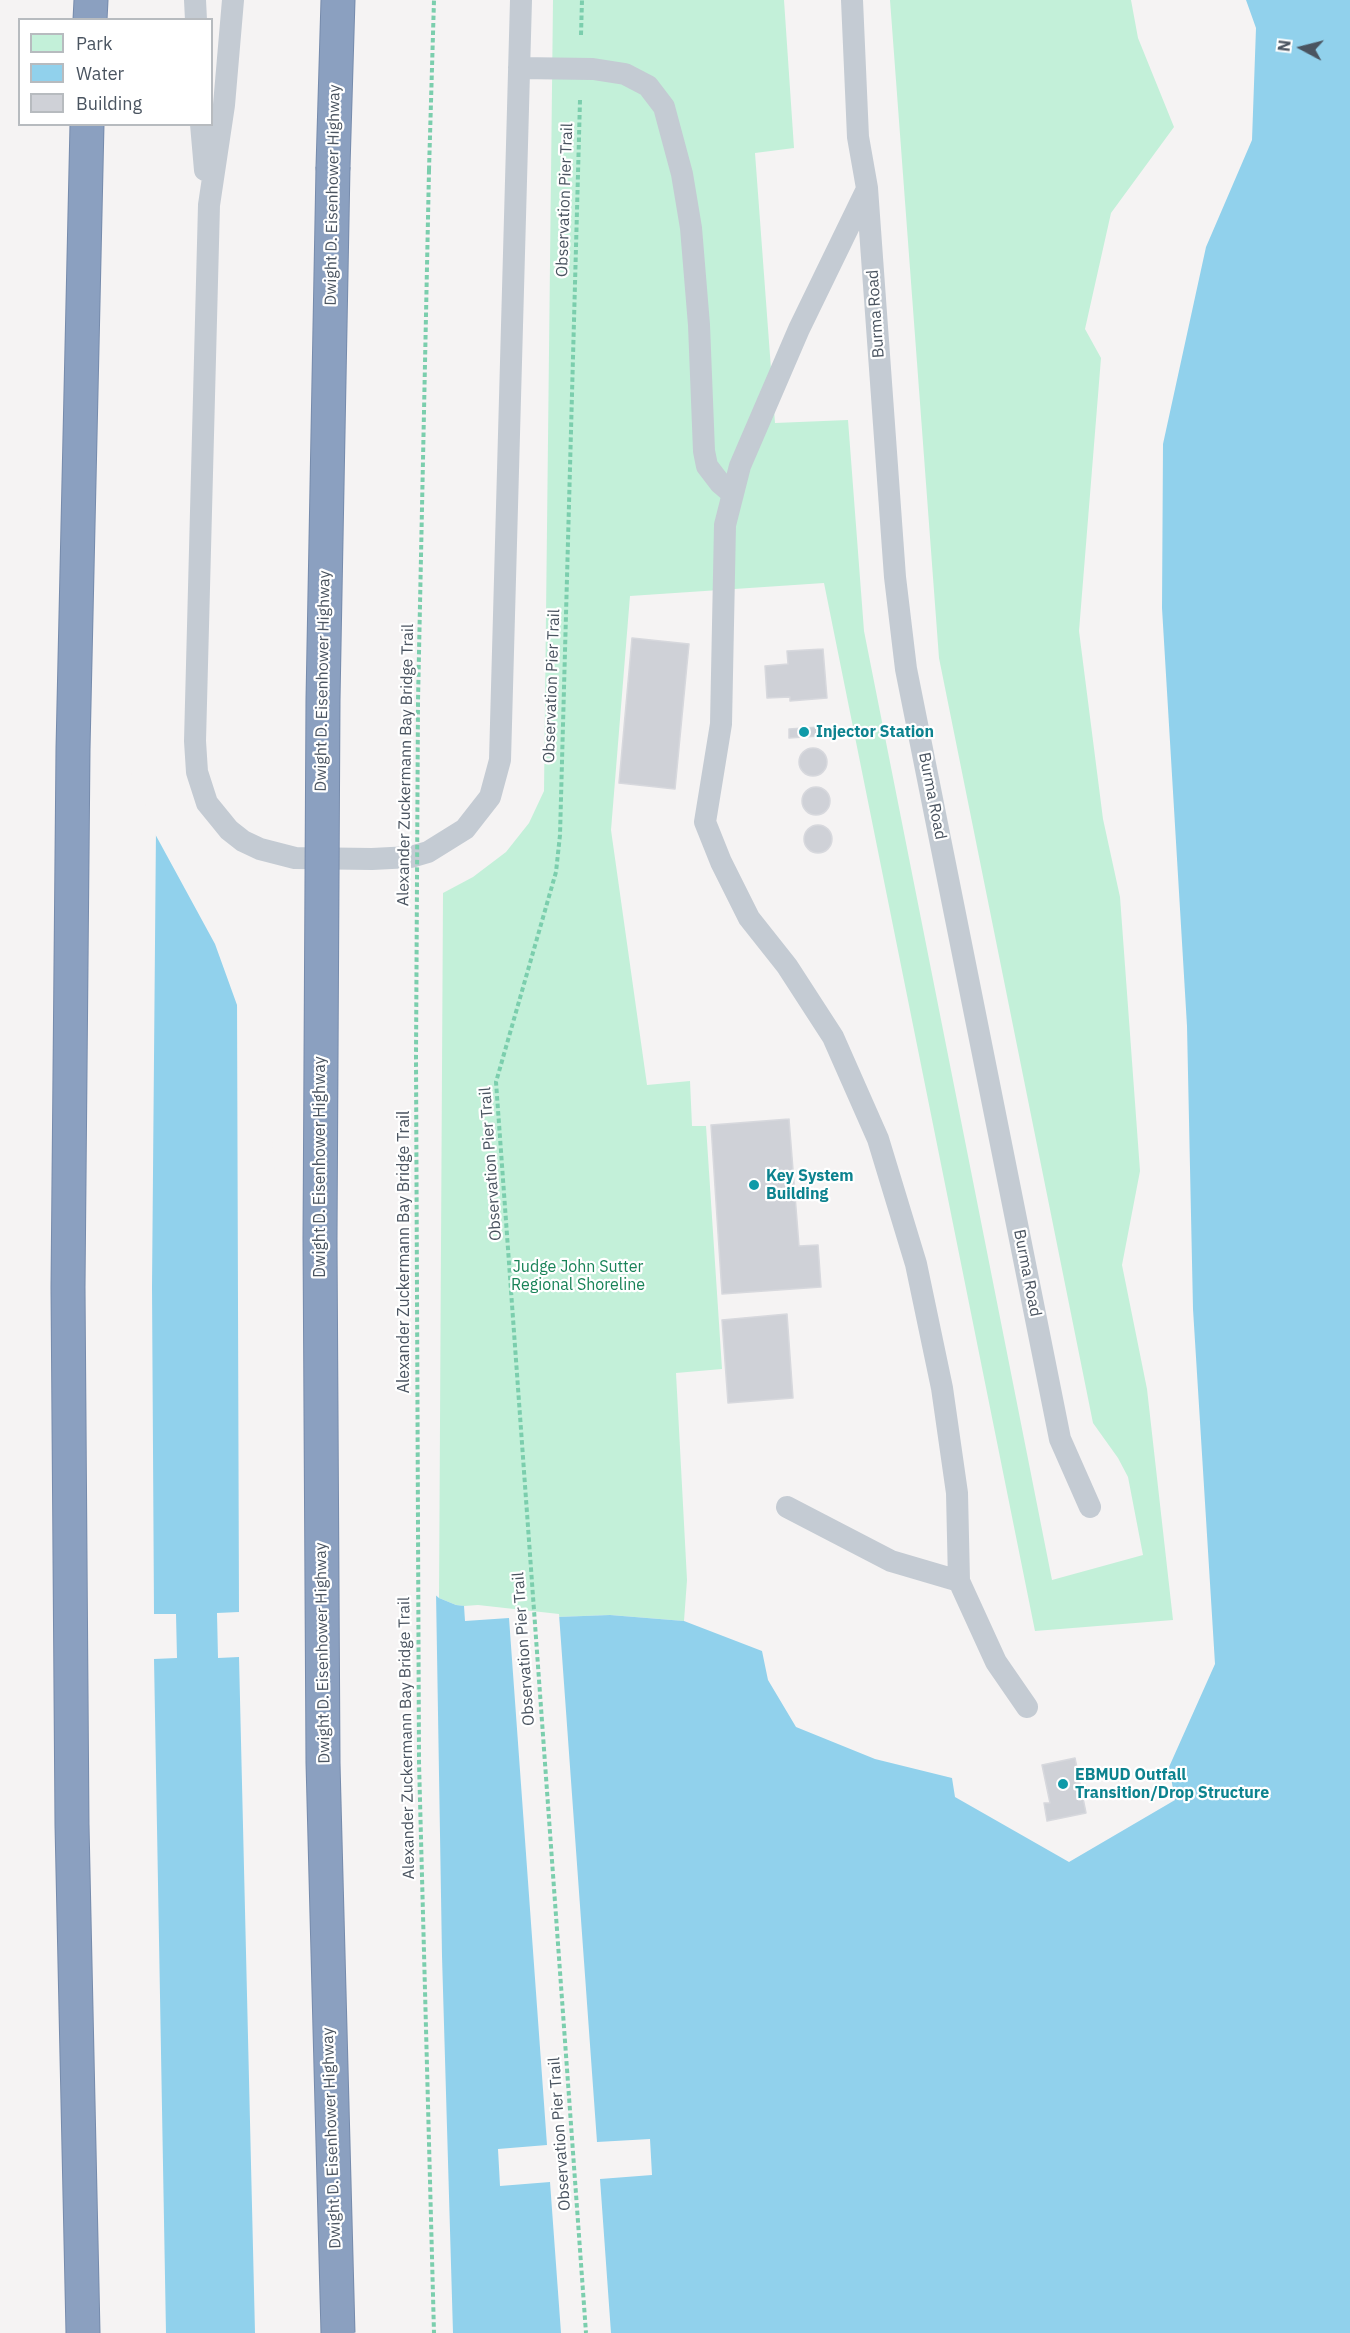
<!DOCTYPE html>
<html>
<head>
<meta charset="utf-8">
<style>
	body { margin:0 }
	#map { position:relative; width:1350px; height:2333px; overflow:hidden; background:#f5f3f3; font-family:"IBM Plex Sans",sans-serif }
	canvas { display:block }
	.legend { position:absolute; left:18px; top:18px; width:195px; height:108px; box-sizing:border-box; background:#fff; border:2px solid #b7bbbf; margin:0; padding:8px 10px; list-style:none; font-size:18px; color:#4a5460 }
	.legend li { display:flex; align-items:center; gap:12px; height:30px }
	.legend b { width:30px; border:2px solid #b7bbbf }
	.north { position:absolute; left:1272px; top:18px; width:60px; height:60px; -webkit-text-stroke:4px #fff; paint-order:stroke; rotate:277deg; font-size:16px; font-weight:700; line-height:24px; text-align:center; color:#4a5460 }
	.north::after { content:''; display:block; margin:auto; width:21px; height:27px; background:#4a5460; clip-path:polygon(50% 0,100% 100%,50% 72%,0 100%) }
</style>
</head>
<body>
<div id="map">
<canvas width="1350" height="2333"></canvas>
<ul class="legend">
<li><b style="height:16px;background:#c3f0d9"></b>Park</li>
<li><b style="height:16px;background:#91d1ec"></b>Water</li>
<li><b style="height:16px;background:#cfd1d7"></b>Building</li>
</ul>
<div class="north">N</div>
</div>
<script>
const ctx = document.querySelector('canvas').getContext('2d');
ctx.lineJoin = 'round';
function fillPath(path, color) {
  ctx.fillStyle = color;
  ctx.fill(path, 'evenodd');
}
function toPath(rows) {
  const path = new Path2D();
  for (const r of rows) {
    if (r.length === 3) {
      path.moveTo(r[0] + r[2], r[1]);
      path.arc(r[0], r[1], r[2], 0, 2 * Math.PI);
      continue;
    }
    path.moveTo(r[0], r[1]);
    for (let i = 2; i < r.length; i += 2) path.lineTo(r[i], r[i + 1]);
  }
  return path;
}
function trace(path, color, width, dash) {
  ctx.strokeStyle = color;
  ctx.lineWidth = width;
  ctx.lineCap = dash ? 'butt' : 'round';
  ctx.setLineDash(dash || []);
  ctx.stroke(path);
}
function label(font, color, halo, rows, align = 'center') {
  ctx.font = font + ' "IBM Plex Sans",sans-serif';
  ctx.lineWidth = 4.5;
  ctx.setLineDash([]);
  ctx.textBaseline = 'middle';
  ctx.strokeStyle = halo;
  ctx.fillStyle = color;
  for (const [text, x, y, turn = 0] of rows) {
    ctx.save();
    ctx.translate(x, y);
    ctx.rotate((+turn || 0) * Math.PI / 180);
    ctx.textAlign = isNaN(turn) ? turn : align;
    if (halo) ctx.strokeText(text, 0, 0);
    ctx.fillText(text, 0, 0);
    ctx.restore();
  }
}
fillPath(toPath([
	[553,0,784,0,794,148,755,153,775,423,848,420,864,631,1052,1580,1143,1555,1128,1477,1118,1458,1093,1423,939,658,890,0,1131,0,1138,38,1174,127,1111,213,1085,329,1101,358,1079,631,1103,819,1120,897,1140,1171,1122,1265,1147,1389,1173,1620,1035,1631,824,583,630,596,611,830,647,1085,690,1081,692,1126,706,1126,722,1369,676,1373,687,1580,684,1621,610,1615,557,1617,515,1613,456,1605,439,1598,443,893,473,877,506,852,529,823,544,791]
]), '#c3f0d9');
fillPath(toPath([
	[1246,0,1350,0,1350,2333,0,2333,0,423,111,736,154,832,215,944,250,1041,290,1367,306,1435,343,1495,385,1553,439,1598,456,1605,557,1617,610,1615,684,1621,762,1651,768,1680,796,1727,875,1759,952,1778,955,1797,1069,1862,1175,1800,1169,1767,1215,1664,1193,1309,1187,1026,1162,608,1163,444,1206,247,1252,140,1256,28]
]), '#91d1ec');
fillPath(toPath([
	[0,420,36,494,114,735,156,828,152,1287,154,1614,176,1614,177,1658,154,1659,166,2333,0,2333],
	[237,996,253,1041,272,1140,293,1367,309,1433,345,1494,387,1551,436,1592,442,1956,453,2333,255,2333,239,1657,218,1658,217,1613,239,1612],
	[478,1605,559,1614,597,2142,650,2139,652,2175,600,2179,611,2333,561,2333,550,2182,500,2186,498,2149,547,2145,509,1618,465,1621,464,1606]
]), '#f5f3f3');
const building = toPath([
	[632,638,689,644,675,789,619,783,632,638],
	[823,649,827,698,790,701,790,697,767,698,765,666,788,664,787,651,823,649],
	[819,727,819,736,789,738,789,729,819,727],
	[813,762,14],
	[816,801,14],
	[818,839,14],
	[789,1119,799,1246,818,1245,821,1287,722,1294,711,1125,789,1119],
	[787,1314,793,1398,728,1403,722,1320,787,1314],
	[1075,1758,1086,1813,1047,1821,1044,1803,1050,1803,1042,1765,1075,1758]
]);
fillPath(building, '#cfd1d7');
trace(building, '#d7d8dd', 1.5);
const motorway = toPath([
	[90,20,91,0],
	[333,167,338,0],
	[83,2333,72,1825,68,1287,73,749,87,124]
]);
trace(motorway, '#768bac', 35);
trace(toPath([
	[581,35,582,0],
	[580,100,560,835,556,872,496,1082,586,2333],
	[429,170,434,0]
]), '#7bcead', 4, [4.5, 3]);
trace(toPath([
	[195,0,196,20],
	[233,0,224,105,209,205,195,741,197,772,207,803,229,830,243,841,260,849,295,858,372,859,411,857,428,852,465,829,490,797,500,760,521,0],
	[852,0,858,137,867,188,895,577,906,669,1060,1439,1090,1507],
	[519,68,593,69,625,74,648,86,664,107,682,174,691,228,699,325,704,451,707,466,720,483,733,494],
	[201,124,205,170],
	[867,189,799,329,740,466,725,525,721,724,705,822,721,862,749,918,787,966,833,1037,878,1139,916,1264,942,1388,957,1493,959,1581],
	[787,1507,891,1561,959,1581,996,1662,1027,1707]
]), '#c4cbd3', 22);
trace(motorway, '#8ba0c0', 33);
const motorwayBridge = toPath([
	[333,167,323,699,320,1238,323,1763,338,2333]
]);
trace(motorwayBridge, '#768bac', 35, []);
trace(toPath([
	[429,170,418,701,416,1058,419,1762,434,2333]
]), '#7bcead', 4, [4.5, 3]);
trace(motorwayBridge, '#8ba0c0', 33);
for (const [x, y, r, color] of [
	[804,732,6,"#0f9aa8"],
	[754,1185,6,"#0f9aa8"],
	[1063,1784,6,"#0f9aa8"]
]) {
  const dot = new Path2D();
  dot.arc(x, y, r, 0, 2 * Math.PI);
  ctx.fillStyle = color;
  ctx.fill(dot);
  trace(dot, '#fff', 2);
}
label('16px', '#4a5460', '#fff', [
	["Dwight D. Eisenhower Highway",333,195,-89],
	["Observation Pier Trail",565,200,-88],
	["Burma Road",876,314,-94],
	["Dwight D. Eisenhower Highway",323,681,-89],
	["Observation Pier Trail",552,686,-88],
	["Alexander Zuckermann Bay Bridge Trail",406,765,-89],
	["Burma Road",932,796,79],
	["Observation Pier Trail",491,1164,-94],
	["Dwight D. Eisenhower Highway",320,1167,-90],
	["Alexander Zuckermann Bay Bridge Trail",404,1252,-90],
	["Burma Road",1027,1273,79],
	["Observation Pier Trail",524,1649,-94],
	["Dwight D. Eisenhower Highway",323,1653,-91],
	["Alexander Zuckermann Bay Bridge Trail",407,1738,-91],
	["Observation Pier Trail",560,2134,-94],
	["Dwight D. Eisenhower Highway",332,2138,-92]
]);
label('bold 16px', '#0d838f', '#fff', [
	["Injector Station",816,732],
	["Key System",766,1176],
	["Building",766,1194],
	["EBMUD Outfall",1075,1775],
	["Transition/Drop Structure",1075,1793]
], 'left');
label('16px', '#198358', '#fff', [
	["Judge John Sutter",578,1267],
	["Regional Shoreline",578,1285]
]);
</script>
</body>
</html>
